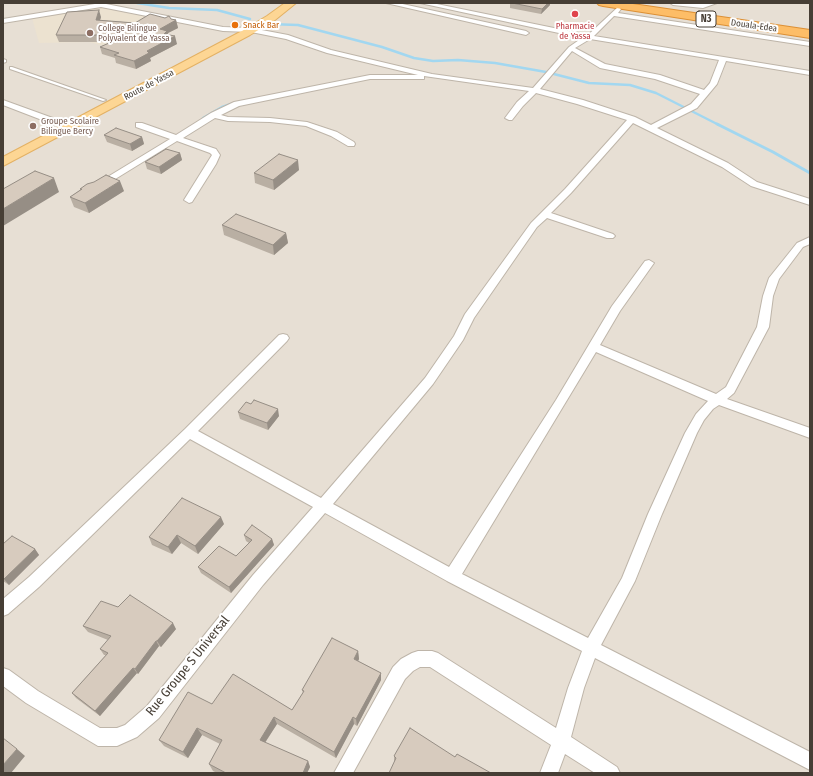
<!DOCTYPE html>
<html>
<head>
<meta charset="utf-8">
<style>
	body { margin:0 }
	#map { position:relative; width:813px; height:776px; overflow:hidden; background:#f3eee6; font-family:"Fira Sans Condensed",sans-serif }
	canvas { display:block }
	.frame { position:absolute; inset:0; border:4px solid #463e35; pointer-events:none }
</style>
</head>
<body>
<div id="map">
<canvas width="813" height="776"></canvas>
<div class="frame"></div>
</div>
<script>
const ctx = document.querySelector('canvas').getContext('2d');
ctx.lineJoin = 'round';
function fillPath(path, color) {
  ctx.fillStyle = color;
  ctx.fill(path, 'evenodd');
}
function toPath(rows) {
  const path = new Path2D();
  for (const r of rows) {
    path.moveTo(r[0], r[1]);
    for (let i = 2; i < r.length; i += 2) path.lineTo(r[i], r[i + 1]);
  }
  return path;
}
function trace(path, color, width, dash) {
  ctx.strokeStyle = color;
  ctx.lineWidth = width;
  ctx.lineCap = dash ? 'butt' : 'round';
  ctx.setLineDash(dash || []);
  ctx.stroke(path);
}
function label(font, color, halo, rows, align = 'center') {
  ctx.font = font + ' "Fira Sans Condensed",sans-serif';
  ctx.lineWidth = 4;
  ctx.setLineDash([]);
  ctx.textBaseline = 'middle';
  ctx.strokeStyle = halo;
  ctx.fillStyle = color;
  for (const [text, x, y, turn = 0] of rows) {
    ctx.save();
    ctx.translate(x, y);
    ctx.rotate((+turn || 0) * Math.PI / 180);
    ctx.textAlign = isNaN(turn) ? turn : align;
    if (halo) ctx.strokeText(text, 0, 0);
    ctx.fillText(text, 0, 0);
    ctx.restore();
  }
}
fillPath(toPath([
	[3,3,810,3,810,773,3,773]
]), '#e7dfd4');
fillPath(toPath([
	[91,5,162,20,116,49,89,42,39,43,32,18]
]), '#ece2d0');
trace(toPath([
	[137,3,169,8,217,10,250,19],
	[268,24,298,25,382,47,414,58,433,61,458,60,495,63,546,72,589,83,630,85,656,93,719,125],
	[203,118,222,107,231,104]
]), '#a2d7f0', 2.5);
trace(toPath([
	[717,124,773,152,810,173]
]), '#a2d7f0', 3);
const lane = toPath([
	[10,67,12,67,106,100,103,101,10,69,10,67]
]);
const street = toPath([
	[101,3,223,27,251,28,288,35,331,50,432,74,533,88,569,47,582,38,420,3,432,3,588,35,618,7,621,9,618,13,810,42,810,46,614,16,594,36,810,71,810,75,726,61,717,84,697,108,657,128,728,163,757,182,810,199,810,205,751,186,722,167,633,123,571,193,551,213,613,234,615,236,613,238,607,238,547,218,537,227,474,318,463,340,433,384,333,504,449,567,556,400,612,306,645,261,649,260,654,263,620,311,600,345,716,394,726,387,757,327,763,296,769,278,797,243,810,237,810,244,803,247,779,279,773,296,769,327,734,393,727,399,810,428,810,438,719,405,713,409,704,420,697,433,662,514,635,581,601,645,810,752,810,770,595,658,584,688,571,737,617,767,620,773,595,773,565,754,558,773,540,773,551,745,430,667,420,667,413,671,405,679,353,773,334,773,393,667,401,659,412,653,418,651,432,651,438,653,556,728,568,688,582,651,447,581,325,513,263,585,159,718,137,737,117,746,98,746,26,703,3,686,3,668,9,670,38,691,100,728,117,728,125,725,147,706,253,575,313,507,190,439,39,587,8,614,3,616,3,599,29,577,185,429,279,335,283,334,287,335,289,338,287,341,198,431,321,498,425,378,454,336,465,314,531,223,565,189,627,120,577,104,536,93,523,106,512,120,509,120,505,118,517,102,529,91,424,76,424,79,370,79,239,106,221,115,228,117,270,118,307,122,337,132,354,142,355,144,354,146,348,146,331,136,306,126,270,122,228,121,215,118,183,138,216,149,220,155,216,164,192,202,189,203,184,200,212,155,210,153,177,141,99,189,95,186,96,184,170,139,136,127,136,123,142,123,176,135,211,113,234,102,370,75,418,75,327,53,286,39,251,32,223,31,101,7,3,23,3,19,101,3],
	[590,39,719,60,710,83,704,90,660,75,605,64,575,48,590,39],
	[572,51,600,68,655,79,700,94,691,104,651,125,635,117,583,100,540,89,572,51],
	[596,352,708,401,696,414,685,433,648,514,622,578,588,638,462,574,596,352],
	[386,3,398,3,526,31,529,33,526,35,386,3],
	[670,3,703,4,717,3,703,8,673,5,670,3],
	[3,59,6,60,6,62,3,63,3,59],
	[3,100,61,121,62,123,58,125,55,125,3,105,3,100]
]);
const primary = toPath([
	[285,3,296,3,275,20,250,35,3,166,3,157,242,31,267,16,285,3]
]);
const highway = toPath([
	[597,3,626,3,810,30,810,38,603,6,599,5,597,3]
]);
trace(lane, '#beb5a9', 2);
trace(street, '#beb5a9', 2);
trace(primary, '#e3b164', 2);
trace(highway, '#dc9036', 2);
fillPath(lane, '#fff');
fillPath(street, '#fff');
fillPath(primary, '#fdd694');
fillPath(highway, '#fdbd67');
fillPath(toPath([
	[510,3,550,3,550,5,541,14,510,8],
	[101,17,100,20,135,23,171,19,176,20,178,28,168,33,168,35,177,44,150,58,151,61,136,69,116,63,115,58,102,54,100,47,111,42,59,42,56,35],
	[104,135,142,137,144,144,132,151,107,142],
	[180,153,182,160,161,174,147,169,145,162],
	[299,170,274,190,255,183,254,173],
	[80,189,124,191,89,213,74,207,70,197,80,190],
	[222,225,286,233,288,243,274,255,224,235],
	[238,412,279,416,268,430,240,419],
	[224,524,198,554,181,543,172,554,152,545,149,537],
	[244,535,272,539,274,545,231,593,201,573,198,567,236,556,249,543,246,541],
	[3,544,35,549,39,555,9,585,3,581],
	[83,626,176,629,161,647,159,646,138,674,137,673,100,716,76,698,72,693,106,655,104,655,100,649,108,640,88,632],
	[358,651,359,659,358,661,381,673,381,680,357,726,354,724,336,758,277,724,265,743,308,761,310,767,307,773,217,773,213,771,209,764,220,744,202,735,188,758,164,746,159,740,212,704,292,710,303,693,302,690],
	[394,756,455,757,394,762]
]), '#b9afa3');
fillPath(toPath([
	[548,3,550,3,550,5,541,14,542,9],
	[99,10,101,17,98,27,96,20],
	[176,20,178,28,168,33,169,38,160,29],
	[175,36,177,44,150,58,151,61,136,69,134,61,147,51],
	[142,137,144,144,132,151,130,144],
	[180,153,182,160,161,174,159,167],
	[298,160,299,170,274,190,273,180],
	[54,178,59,192,3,226,3,209],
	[120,181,124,191,89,213,85,203],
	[286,233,288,243,274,255,273,245],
	[278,409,279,416,268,430,267,423],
	[221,517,224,524,198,554,195,546],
	[177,535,181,543,172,554,168,547],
	[272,539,274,545,231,593,229,587],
	[35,549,39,555,9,585,4,579],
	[173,623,176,629,161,647,157,641],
	[156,641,159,646,138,674,135,669],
	[358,651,359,659,355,667,354,659],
	[133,668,137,673,100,716,95,711],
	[381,673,381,680,357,726,356,719],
	[274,717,277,724,262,747,260,740],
	[353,717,354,724,336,758,334,752],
	[197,728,202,735,188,758,183,752],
	[17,749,25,756,11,773,3,773,3,765],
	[308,761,310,767,307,773,303,773]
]), '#968e85');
const building = toPath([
	[512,3,548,3,542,9,512,3],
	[99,10,96,20,135,23,150,14,165,18,169,16,171,19,176,20,160,29,167,31,164,34,175,36,147,51,149,53,134,61,114,55,119,53,100,47,127,35,56,35,67,12,99,10],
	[116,128,142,137,130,144,104,135,116,128],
	[166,149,180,153,159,167,145,162,166,149],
	[279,154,298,160,273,180,254,173,279,154],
	[35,171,54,178,3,209,3,189,35,171],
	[106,175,120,181,85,203,70,197,82,189,80,189,87,184,94,182,106,175],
	[236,214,286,233,273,245,222,225,236,214],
	[254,400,278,409,267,423,238,412,246,402,251,404,254,400],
	[182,498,221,517,195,546,177,535,168,547,149,537,182,498],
	[252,525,272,539,229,587,198,567,219,546,236,556,252,540,244,535,252,525],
	[12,536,35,549,4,579,3,578,3,544,12,536],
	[130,595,173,623,157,641,156,641,135,669,133,668,95,711,72,693,108,653,100,649,111,636,83,626,101,601,118,607,130,595],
	[332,638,358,651,354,659,381,673,356,719,353,717,334,752,274,717,260,740,308,761,303,773,226,773,209,764,222,740,197,728,183,752,159,740,188,692,212,704,233,674,292,710,304,691,302,690,332,638],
	[410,728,455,757,457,754,491,773,389,773,396,758,394,756,410,728],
	[3,738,17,749,3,765,3,738]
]);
fillPath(building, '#d7cbbe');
trace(building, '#968e85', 1);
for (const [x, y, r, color] of [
	[575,14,4,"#e0444e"],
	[235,25,4,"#e8710a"],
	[90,33,4,"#8d6e63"],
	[33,126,4,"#8d6e63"]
]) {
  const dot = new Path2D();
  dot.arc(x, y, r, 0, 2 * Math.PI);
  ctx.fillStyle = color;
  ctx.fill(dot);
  trace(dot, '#fff', 1.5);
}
label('9px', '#c56008', '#fff', [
	["Snack Bar",243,25]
], 'left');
label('9px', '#be3a42', '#fff', [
	["Pharmacie",575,26],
	["de Yassa",575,36]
]);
label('9px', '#463e35', '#fff', [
	["Douala-Edea",754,26,8],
	["Route de Yassa",149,85,-28]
]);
label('9px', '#785e54', '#fff', [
	["College Bilingue",98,28],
	["Polyvalent de Yassa",98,38],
	["Groupe Scolaire",41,121],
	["Bilingue Bercy",41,131]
], 'left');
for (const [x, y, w] of [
	[706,19,20]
]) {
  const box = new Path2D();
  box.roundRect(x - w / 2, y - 8, w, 16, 3);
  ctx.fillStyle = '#fff';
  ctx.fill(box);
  trace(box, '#463e35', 1);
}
label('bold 10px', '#463e35', null, [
	["N3",706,19]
]);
label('13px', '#463e35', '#fff', [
	["Rue Groupe S Universal",188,666,-51]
]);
</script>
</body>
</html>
